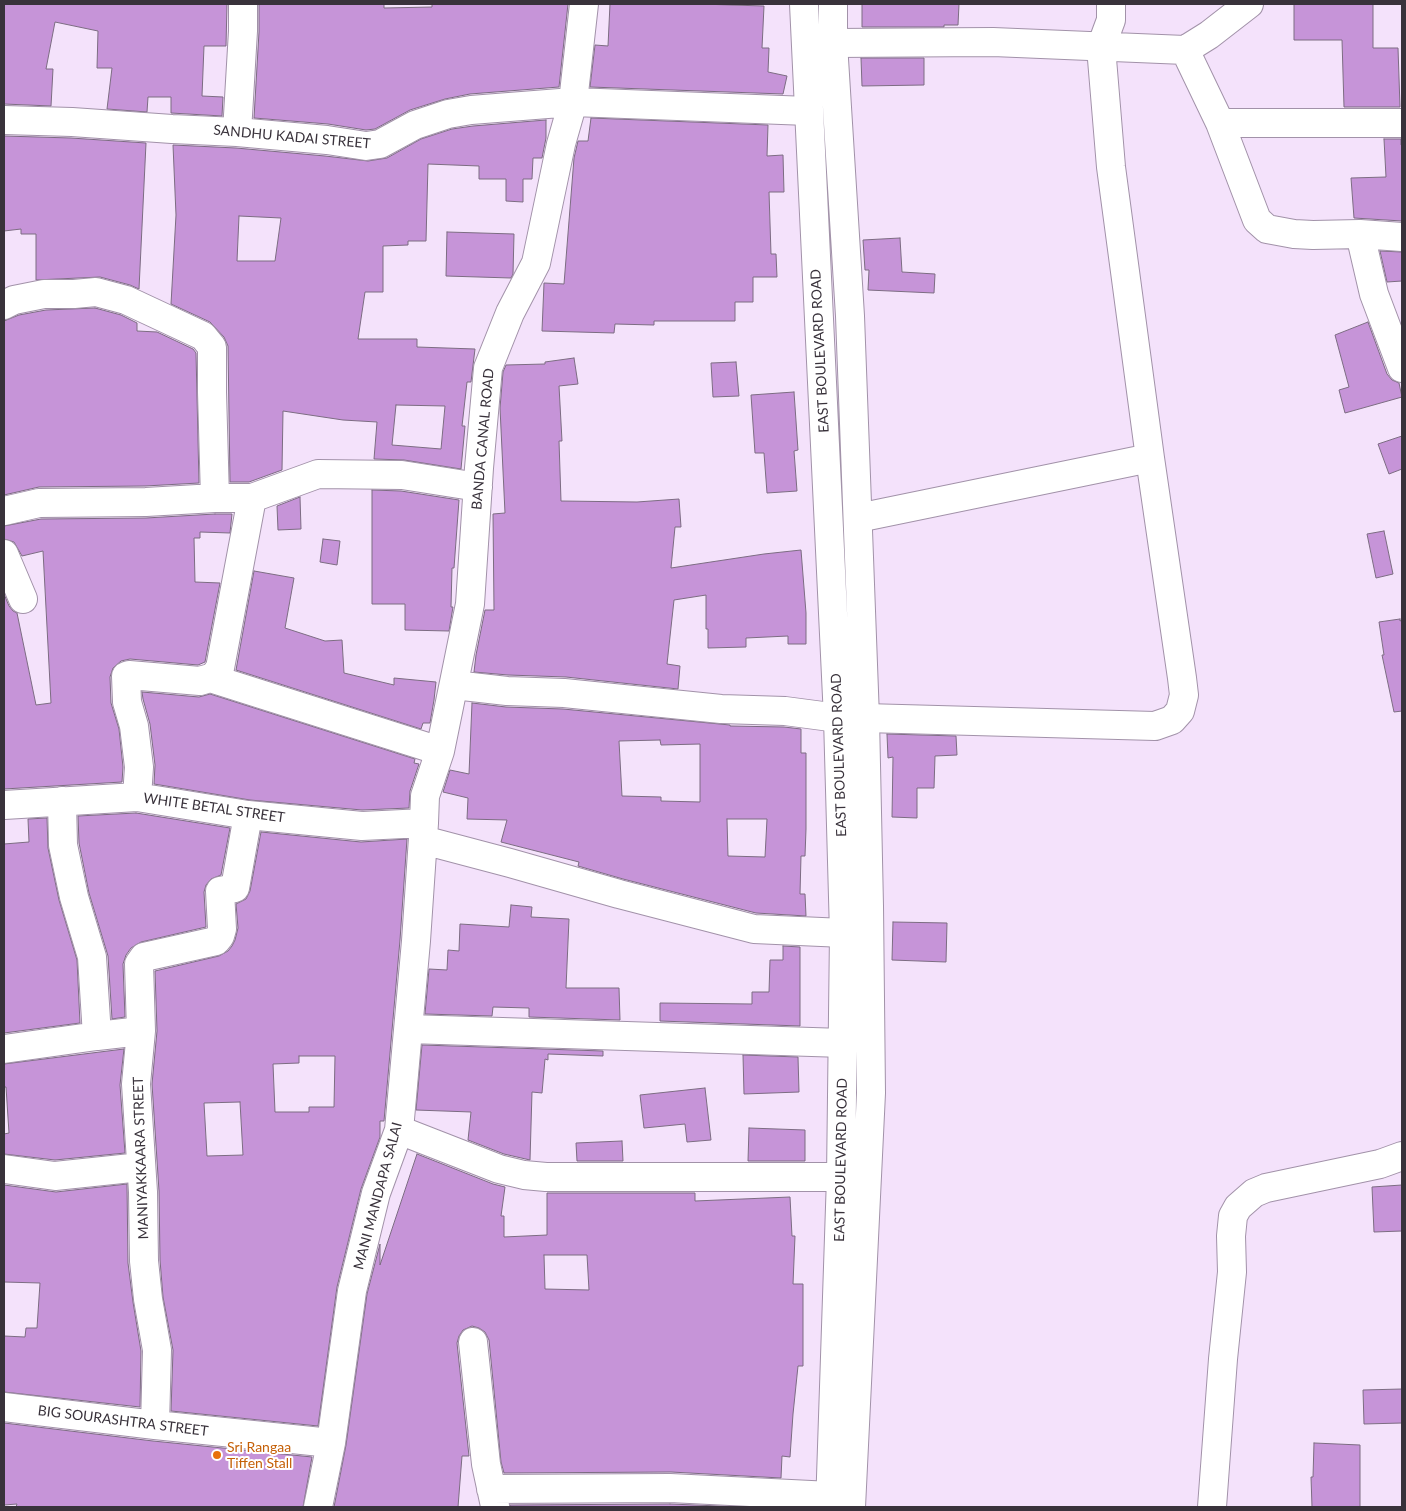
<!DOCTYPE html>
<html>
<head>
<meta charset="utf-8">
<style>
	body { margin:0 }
	#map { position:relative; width:1406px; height:1511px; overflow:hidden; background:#f4e2fb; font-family:Lato,sans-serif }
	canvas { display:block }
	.frame { position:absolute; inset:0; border:5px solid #39323b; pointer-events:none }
</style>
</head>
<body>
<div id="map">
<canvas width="1406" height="1511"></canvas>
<div class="frame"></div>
</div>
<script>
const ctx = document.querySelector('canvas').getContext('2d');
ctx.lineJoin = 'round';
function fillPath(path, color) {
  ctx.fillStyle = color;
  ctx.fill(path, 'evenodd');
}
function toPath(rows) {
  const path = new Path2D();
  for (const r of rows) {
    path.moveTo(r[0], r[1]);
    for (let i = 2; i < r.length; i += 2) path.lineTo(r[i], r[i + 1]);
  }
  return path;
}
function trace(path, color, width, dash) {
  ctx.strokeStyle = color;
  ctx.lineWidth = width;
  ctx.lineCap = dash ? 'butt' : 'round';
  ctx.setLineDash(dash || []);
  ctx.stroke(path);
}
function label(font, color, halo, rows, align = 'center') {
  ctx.font = font + ' Lato,sans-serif';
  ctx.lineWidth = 4;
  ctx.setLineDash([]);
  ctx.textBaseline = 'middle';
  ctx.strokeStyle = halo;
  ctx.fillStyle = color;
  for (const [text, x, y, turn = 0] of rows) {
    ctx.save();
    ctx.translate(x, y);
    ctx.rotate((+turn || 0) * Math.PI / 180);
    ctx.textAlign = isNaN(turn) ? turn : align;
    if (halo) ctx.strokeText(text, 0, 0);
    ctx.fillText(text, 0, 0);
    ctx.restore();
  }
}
const building = toPath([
	[4,4,227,4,226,46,204,46,202,96,223,97,222,116,171,113,171,97,148,97,147,112,107,109,112,68,97,68,98,31,55,22,46,69,53,69,51,106,4,104,4,4],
	[259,4,384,4,384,8,432,7,432,4,568,4,559,87,470,94,445,99,410,110,375,129,366,130,328,124,254,118,259,32,259,4],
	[610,4,700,4,764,6,762,48,769,48,768,72,787,76,783,94,590,87,595,45,608,46,610,4],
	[862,4,959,4,958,25,944,25,944,27,862,27,862,4],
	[1294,4,1373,4,1373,48,1398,48,1400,107,1344,107,1342,40,1294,40,1294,4],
	[861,58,924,58,924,85,862,86,861,58],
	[591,118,768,125,767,156,783,155,784,192,769,192,771,254,776,254,777,277,753,277,753,302,735,302,735,321,654,321,654,325,615,324,614,333,542,331,544,283,564,284,574,158,578,141,588,141,591,118],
	[546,120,546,138,542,158,533,158,532,179,523,179,523,202,506,201,506,179,479,179,479,166,428,164,426,241,408,241,408,245,383,246,383,292,365,292,358,339,417,339,417,347,475,349,471,382,467,382,462,426,465,426,461,469,404,460,374,459,377,422,343,420,283,411,282,470,249,482,230,482,228,346,224,337,210,322,171,304,176,215,173,145,236,148,325,156,368,161,387,158,421,139,452,129,473,126,546,120],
	[239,216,281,218,275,261,237,261,239,216],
	[396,405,445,406,441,449,392,445,396,405],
	[4,136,71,138,146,143,139,289,130,285,100,277,36,280,36,234,21,234,21,229,4,231,4,136],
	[1384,139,1401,139,1401,145,1402,145,1402,221,1354,218,1351,178,1386,177,1384,139],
	[447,232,514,234,513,274,511,278,446,276,447,232],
	[900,238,902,272,935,274,934,293,868,290,869,270,865,270,863,240,900,238],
	[1380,251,1402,252,1402,281,1387,282,1380,251],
	[95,308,121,315,137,323,137,331,157,332,193,349,196,353,199,483,145,486,39,487,4,495,4,321,19,315,46,310,95,308],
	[1368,322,1387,374,1392,380,1399,383,1402,397,1345,413,1339,390,1349,387,1335,335,1368,322],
	[574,358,578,384,559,386,562,441,559,441,561,501,637,502,679,499,681,527,675,527,671,568,764,554,801,550,806,613,806,644,788,644,788,636,746,638,746,647,708,648,708,629,706,629,706,595,674,600,667,664,680,666,678,689,566,677,508,675,474,672,476,655,485,610,494,610,493,514,505,513,500,408,503,372,506,365,545,364,545,362,574,358],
	[736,362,739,396,713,397,711,363,736,362],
	[794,392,798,450,794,451,797,491,767,493,764,453,755,453,751,395,794,392],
	[1402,436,1402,469,1389,474,1378,444,1402,436],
	[372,490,401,491,459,500,454,568,452,568,451,607,453,607,449,631,405,630,405,604,372,604,372,490],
	[300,497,301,529,278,530,277,506,300,497],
	[215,514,232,514,230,533,200,532,200,538,194,538,195,582,220,583,205,662,198,665,130,659,121,661,113,668,110,677,111,703,119,729,123,767,122,782,4,789,4,594,9,606,13,611,17,613,36,705,51,703,43,551,22,556,14,542,4,539,4,526,41,519,146,518,215,514],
	[1384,531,1393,574,1376,578,1367,534,1384,531],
	[323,539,340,541,337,565,320,562,323,539],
	[254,571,294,578,285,628,325,641,342,640,344,673,394,685,394,678,436,682,434,700,430,723,423,723,421,729,236,670,254,571],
	[1400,619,1400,621,1402,620,1402,711,1394,712,1382,655,1384,655,1379,622,1400,619],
	[142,692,199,697,210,694,415,759,414,763,419,764,410,791,409,808,362,810,250,800,154,784,155,765,150,724,143,699,142,692],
	[472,703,506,707,563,709,730,725,730,726,784,727,801,729,801,753,806,753,806,829,805,856,801,856,800,894,805,894,806,916,756,913,623,879,578,866,579,862,501,842,507,820,467,819,468,798,443,792,450,770,469,774,472,703],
	[660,740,661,745,700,744,700,802,661,801,661,797,622,796,619,741,660,740],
	[727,819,767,819,765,857,728,856,727,819],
	[887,734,956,736,957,755,935,756,934,788,917,788,917,818,892,817,893,757,888,758,887,734],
	[136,813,230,828,221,875,211,879,206,885,204,892,206,927,141,942,131,948,126,955,123,964,125,1017,112,1019,108,956,89,893,79,843,78,816,136,813],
	[47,818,48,848,59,900,77,960,80,1023,4,1033,4,844,29,842,28,819,47,818],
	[261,832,361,842,407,839,400,940,384,1121,380,1121,380,1137,361,1189,337,1287,318,1426,171,1411,173,1350,163,1297,160,1260,159,1191,152,1084,157,1031,155,971,219,956,228,951,232,946,235,940,238,928,236,904,246,899,250,891,261,832],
	[299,1056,335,1056,334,1107,309,1107,309,1112,275,1112,273,1064,299,1063,299,1056],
	[240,1102,243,1155,207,1156,204,1103,240,1102],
	[511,905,532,907,531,917,569,919,566,988,619,988,620,1020,529,1017,529,1008,493,1007,492,1016,425,1014,429,969,447,970,448,950,459,951,460,924,509,927,511,905],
	[893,922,947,923,946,962,892,960,893,922],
	[783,946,800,947,800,1026,660,1021,660,1003,752,1004,752,992,769,992,770,960,783,960,783,946],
	[422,1045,603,1051,603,1056,548,1054,548,1060,545,1059,542,1093,532,1092,530,1160,504,1154,468,1140,471,1112,416,1110,422,1045],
	[124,1049,120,1085,125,1153,55,1160,4,1154,4,1134,9,1133,6,1087,4,1087,4,1064,124,1049],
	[743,1055,798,1057,799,1092,744,1094,743,1055],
	[705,1088,711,1140,687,1142,685,1124,644,1128,640,1095,705,1088],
	[749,1128,805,1130,805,1161,748,1161,749,1128],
	[622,1141,623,1161,577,1161,576,1143,622,1141],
	[417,1154,493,1184,505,1187,501,1216,504,1216,504,1237,547,1235,547,1193,695,1193,695,1201,790,1197,792,1236,795,1236,793,1284,803,1284,803,1366,798,1366,793,1414,790,1457,782,1456,781,1478,671,1472,504,1473,501,1462,489,1340,485,1332,479,1328,472,1326,463,1330,459,1336,457,1343,469,1456,462,1456,458,1507,334,1507,346,1445,367,1294,380,1244,380,1265,417,1154],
	[544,1255,587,1255,589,1290,545,1289,544,1255],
	[127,1184,128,1263,133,1302,141,1351,140,1407,4,1392,4,1336,25,1337,26,1328,37,1328,40,1283,4,1282,4,1185,56,1192,127,1184],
	[1402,1185,1402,1231,1374,1232,1372,1187,1402,1185],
	[1402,1389,1402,1423,1364,1424,1363,1390,1402,1389],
	[4,1423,153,1441,312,1457,303,1507,16,1507,17,1504,4,1505,4,1423],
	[1314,1443,1360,1445,1360,1507,1312,1507,1311,1477,1313,1477,1314,1443],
	[670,1504,743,1507,510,1507,510,1505,670,1504]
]);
fillPath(building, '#c694d8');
trace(building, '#7c6c82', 1);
const minor = toPath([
	[833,43,993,42,1185,50,1220,123,1257,220,1267,229,1294,234,1313,235,1360,234,1402,237],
	[1185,50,1209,35,1249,4],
	[4,120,72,122,172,129,237,132,327,140,366,146,380,144,415,125,448,114,471,110,573,102,808,111],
	[1220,123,1402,123],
	[237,132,243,31,243,4],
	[1360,234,1374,294,1402,368],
	[4,305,14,300,44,294,74,294,96,292,126,300,203,336,212,347,212,392,215,498],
	[4,511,39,503,146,502,215,498,252,498,318,474,402,475,478,487],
	[858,518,1150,458],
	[4,554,23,599],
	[210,678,440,751],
	[454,685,507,691,564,693,721,709,785,711,838,718],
	[865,718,1155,726,1172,720,1180,711,1184,695,1182,678,1150,458,1111,167,1101,47,1111,20,1111,4],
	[137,797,139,767,134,726,127,702,126,676,129,675,200,681,210,678,215,675,220,668,252,498],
	[62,801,63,845,74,897,92,957,97,1036],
	[4,805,137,797,248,815,362,826,424,823],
	[423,840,510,863,619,894,754,929,844,933],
	[409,1029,843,1043],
	[4,1049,97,1036,141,1031],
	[399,1130,499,1169,524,1175,546,1177,841,1177],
	[4,1169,55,1176,141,1167],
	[473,1342,486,1464,495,1506],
	[4,1407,155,1425,331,1443],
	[155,1425,157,1350,148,1299,144,1261,143,1192,136,1084,141,1031,139,964,144,957,216,941,220,936,222,929,220,891,235,888,248,815],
	[491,1489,670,1488,831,1496],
	[318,1507,331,1443,352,1291,376,1193,399,1130,416,941,424,823,425,796,440,751,470,604,479,468,488,368,510,313,536,263,561,144,573,102,584,4],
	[1212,1507,1223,1359,1232,1272,1231,1236,1233,1216,1238,1207,1254,1193,1266,1188,1380,1164,1402,1156]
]);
const major = toPath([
	[804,4,838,718,844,933,841,1177,830,1507],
	[833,4,833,43,850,316,865,718,869,906,871,1093,851,1507]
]);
trace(minor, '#a292a9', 30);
trace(major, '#a292a9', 30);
trace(minor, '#fff', 28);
trace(major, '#fff', 28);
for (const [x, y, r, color] of [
	[217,1455,5,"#e8710a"]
]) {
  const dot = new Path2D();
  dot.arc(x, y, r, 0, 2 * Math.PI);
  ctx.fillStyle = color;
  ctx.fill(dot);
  trace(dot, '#fff', 2);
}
label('14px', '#39323b', '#fff', [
	["SANDHU KADAI STREET",292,137,5],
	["EAST BOULEVARD ROAD",820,351,-93],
	["BANDA CANAL ROAD",483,439,-85],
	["EAST BOULEVARD ROAD",839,755,-92],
	["WHITE BETAL STREET",214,808,8],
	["MANIYAKKAARA STREET",141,1158,-92],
	["EAST BOULEVARD ROAD",841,1160,-89],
	["MANI MANDAPA SALAI",378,1196,-75],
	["BIG SOURASHTRA STREET",123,1421,7]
]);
label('14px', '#c56008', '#fff', [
	["Sri Rangaa",227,1447],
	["Tiffen Stall",227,1463]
], 'left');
</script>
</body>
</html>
